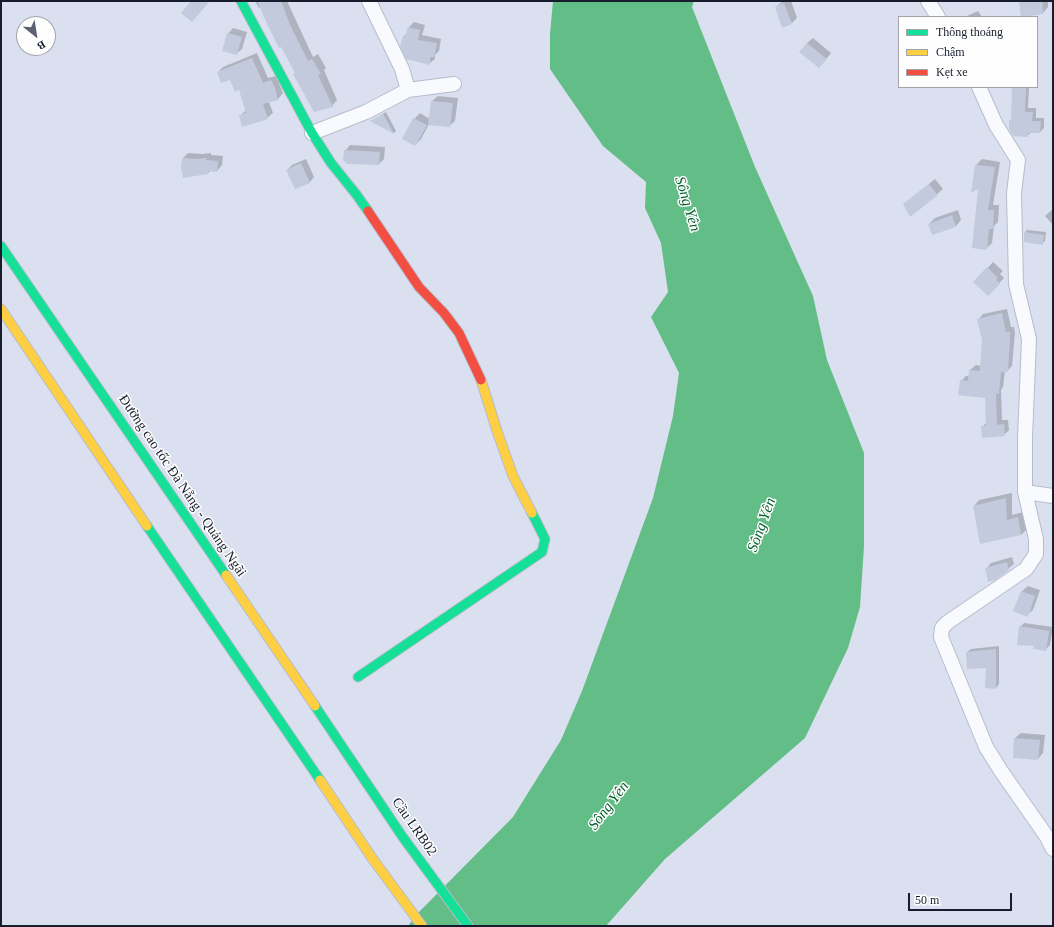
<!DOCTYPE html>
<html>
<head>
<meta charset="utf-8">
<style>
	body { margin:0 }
	#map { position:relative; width:1054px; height:927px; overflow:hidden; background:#dae0ef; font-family:"Times New Roman",serif }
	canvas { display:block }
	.frame { position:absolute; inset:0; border:2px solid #171d2d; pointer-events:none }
	.legend { position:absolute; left:898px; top:16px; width:140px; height:72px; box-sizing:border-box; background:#fefefe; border:1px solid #a2a4aa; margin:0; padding:5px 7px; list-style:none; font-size:12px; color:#171d2d }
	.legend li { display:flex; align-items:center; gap:8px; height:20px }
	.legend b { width:20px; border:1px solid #a2a4aa }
	.north { position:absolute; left:16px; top:16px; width:40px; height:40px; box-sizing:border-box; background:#fefefe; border:1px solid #a2a4aa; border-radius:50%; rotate:150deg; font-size:11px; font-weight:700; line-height:16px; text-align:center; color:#171d2d }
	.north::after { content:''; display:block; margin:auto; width:14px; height:18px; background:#5b6171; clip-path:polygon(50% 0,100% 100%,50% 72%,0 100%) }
	.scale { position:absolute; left:908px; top:893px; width:104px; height:18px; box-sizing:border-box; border:2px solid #171d2d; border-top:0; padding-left:5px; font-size:12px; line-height:14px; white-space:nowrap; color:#171d2d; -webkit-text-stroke:3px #fefefe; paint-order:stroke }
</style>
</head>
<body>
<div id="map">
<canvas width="1054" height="927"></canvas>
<div class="frame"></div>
<ul class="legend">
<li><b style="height:5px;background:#16e098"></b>Thông thoáng</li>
<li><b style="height:5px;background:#ffcf43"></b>Chậm</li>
<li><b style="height:5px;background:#f24e42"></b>Kẹt xe</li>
</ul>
<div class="north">B</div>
<div class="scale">50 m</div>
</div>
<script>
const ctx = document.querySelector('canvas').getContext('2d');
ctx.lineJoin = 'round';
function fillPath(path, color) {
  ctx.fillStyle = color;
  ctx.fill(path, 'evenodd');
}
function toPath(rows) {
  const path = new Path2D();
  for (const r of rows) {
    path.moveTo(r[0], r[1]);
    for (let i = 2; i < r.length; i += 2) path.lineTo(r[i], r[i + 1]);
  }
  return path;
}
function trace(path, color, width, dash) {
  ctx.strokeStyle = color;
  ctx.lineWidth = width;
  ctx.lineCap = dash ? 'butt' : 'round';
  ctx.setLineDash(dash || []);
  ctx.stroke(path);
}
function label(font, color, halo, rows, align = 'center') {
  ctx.font = font + ' "Times New Roman",serif';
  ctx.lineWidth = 3;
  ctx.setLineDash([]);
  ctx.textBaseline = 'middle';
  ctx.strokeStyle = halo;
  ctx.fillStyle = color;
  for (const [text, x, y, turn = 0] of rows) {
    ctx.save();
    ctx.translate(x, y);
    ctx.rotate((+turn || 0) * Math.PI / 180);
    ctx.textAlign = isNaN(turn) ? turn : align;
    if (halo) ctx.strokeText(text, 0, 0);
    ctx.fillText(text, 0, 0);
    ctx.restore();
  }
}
fillPath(toPath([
	[553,1,694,1,692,7,755,167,813,296,827,360,864,453,864,546,860,607,848,648,805,738,665,859,606,926,408,926,417,914,513,817,561,740,582,691,653,498,673,416,679,373,651,317,668,292,661,243,645,208,646,182,603,146,550,69,550,34]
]), '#63bd87');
fillPath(toPath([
	[255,1,287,1,313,57,318,54,326,68,324,70,337,100,332,106,294,74,296,72,261,7,259,8],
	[791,1,797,18,792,23,776,7,783,1],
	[1020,1,1048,1,1048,7,1043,13],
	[978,11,982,17,966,17,967,16],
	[414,22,425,25,422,35,441,39,439,51,435,55,435,59,430,63,403,37,408,33,409,27],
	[233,28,247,32,242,49,236,54,228,34],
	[813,38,831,53,824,62,807,43],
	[257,53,268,78,276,76,283,93,278,99,269,102,273,113,267,118,240,116,246,110,240,89,231,79,218,72,223,67],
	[1014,87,1029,87,1028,108,1036,108,1036,118,1044,118,1044,128,1040,132,1032,132,1027,136,1010,121,1012,119],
	[438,96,458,98,455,121,449,126,429,124,421,139,415,145,414,119,420,113,430,119,432,101],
	[386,112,396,131,394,133,371,121],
	[350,145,385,147,384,159,379,164,345,151],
	[188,153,202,154,211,153,211,155,223,156,222,165,217,171,211,170,208,173,183,158],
	[306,159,314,177,310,182,287,170,292,165],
	[982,159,1000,162,993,205,999,205,998,222,994,226,992,243,986,249,979,187,972,191,976,165],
	[935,179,943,189,911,216,910,199],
	[1053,209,1053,225,1045,216],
	[958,210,961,220,956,226,932,234,929,224,935,218],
	[1027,230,1046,232,1045,241,1042,244,1025,232],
	[993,262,1003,271,1000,274,1004,278,988,295,975,282],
	[1007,309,1011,327,1014,327,1015,333,1012,366,1007,371,1005,371,1003,387,1001,390,1002,420,1008,420,1009,430,1004,435,982,427,987,422,986,397,961,381,966,376,970,376,970,370,976,365,981,366,983,340,978,320,983,314],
	[1012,493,1012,515,1023,512,1027,529,1021,535,974,506,979,500],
	[1012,557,1014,564,1008,569,986,569,991,563],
	[1028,586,1040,590,1033,610,1027,615,1015,611,1022,591],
	[1024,623,1053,627,1050,645,1045,650,1035,645,1020,627],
	[999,646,999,684,996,688,987,667,967,652,971,649],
	[1021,733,1045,735,1043,753,1038,759,1015,738]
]), '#0003');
fillPath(toPath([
	[191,1,210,1,192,22,181,13],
	[257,1,281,1,291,27,308,61,312,59,321,74,318,75,333,107,314,112,293,74,295,73,281,47,279,48,269,28],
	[1019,1,1042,1,1043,14,1021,17],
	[784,3,792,24,782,28,775,7],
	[408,27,420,30,418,40,437,43,434,57,430,57,430,65,406,59,400,46,403,37,405,37],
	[227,33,242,37,237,55,222,51],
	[807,43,827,59,819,68,799,52],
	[252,58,263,83,271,80,275,88,278,100,263,104,268,119,242,127,239,115,246,113,239,90,235,92,230,80,221,83,217,72],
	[1012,87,1026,87,1025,112,1033,112,1032,121,1041,121,1040,133,1028,133,1028,137,1013,136,1009,129,1009,120,1011,120],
	[431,101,453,103,450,127,428,125],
	[383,114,394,134,370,121],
	[413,118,427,125,415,146,402,139],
	[344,150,380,152,379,165,347,164,343,160],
	[182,158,196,159,206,158,206,160,218,161,217,172,208,171,208,174,183,178,181,168],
	[301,163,310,183,295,189,286,170],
	[975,165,995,167,988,210,994,210,993,229,989,229,987,250,972,248,978,189,971,193],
	[929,184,938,195,910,217,903,204],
	[952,215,956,227,932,235,928,224],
	[1024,232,1044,235,1043,245,1024,242],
	[987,267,998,278,996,280,1000,284,988,296,973,282],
	[1002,313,1006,332,1010,332,1010,339,1008,372,1001,372,999,394,996,393,997,425,1004,424,1005,436,982,438,981,426,986,426,985,398,958,395,960,380,968,381,969,370,980,371,982,340,977,319],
	[1006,498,1007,520,1018,517,1021,535,980,544,973,506],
	[1007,562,1009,570,995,580,988,582,985,568],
	[1021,591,1035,596,1028,617,1013,611],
	[1019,626,1049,631,1046,651,1033,649,1034,646,1017,645],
	[996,649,996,689,985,688,986,668,967,669,966,652],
	[1014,738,1040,740,1038,760,1013,758]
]), '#c3cadd');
const street = toPath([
	[369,1,402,69,408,90],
	[928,1,938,17],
	[979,87,996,125,1018,160,1014,193,1016,284,1029,339,1025,438,1025,492,1036,539,1036,554,1026,569,948,622,942,628,941,637,986,747,1001,771,1047,837,1053,849],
	[312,133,366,112,408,90,454,84],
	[1025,492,1053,496]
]);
const fast = toPath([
	[241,1,312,133,331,163,356,194,368,211],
	[1,246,226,575],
	[147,526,320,780],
	[358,677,542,552,545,539,532,513],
	[315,706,402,836,468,926]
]);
const slow = toPath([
	[1,309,147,526],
	[481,380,497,431,513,476,532,513],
	[226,575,315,706],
	[320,780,372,858,422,926]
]);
const jam = toPath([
	[368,211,419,287,444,313,459,333,481,380]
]);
trace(street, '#b7bccb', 16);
trace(fast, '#b7bccb', 11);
trace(slow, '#b7bccb', 11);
trace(jam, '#b7bccb', 11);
trace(street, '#f9fafd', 14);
trace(fast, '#16e098', 9);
trace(slow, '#ffcf43', 9);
trace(jam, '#f24e42', 9);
label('14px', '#171d2d', '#fefefe', [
	["Đường cao tốc Đà Nẵng - Quảng Ngãi",182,486,56],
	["Cầu LRB02",414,827,55]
]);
label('italic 15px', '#005e28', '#fefefe', [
	["Sông Yên",687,204,73],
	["Sông Yên",762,525,-70],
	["Sông Yên",609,806,-53]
]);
</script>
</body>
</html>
